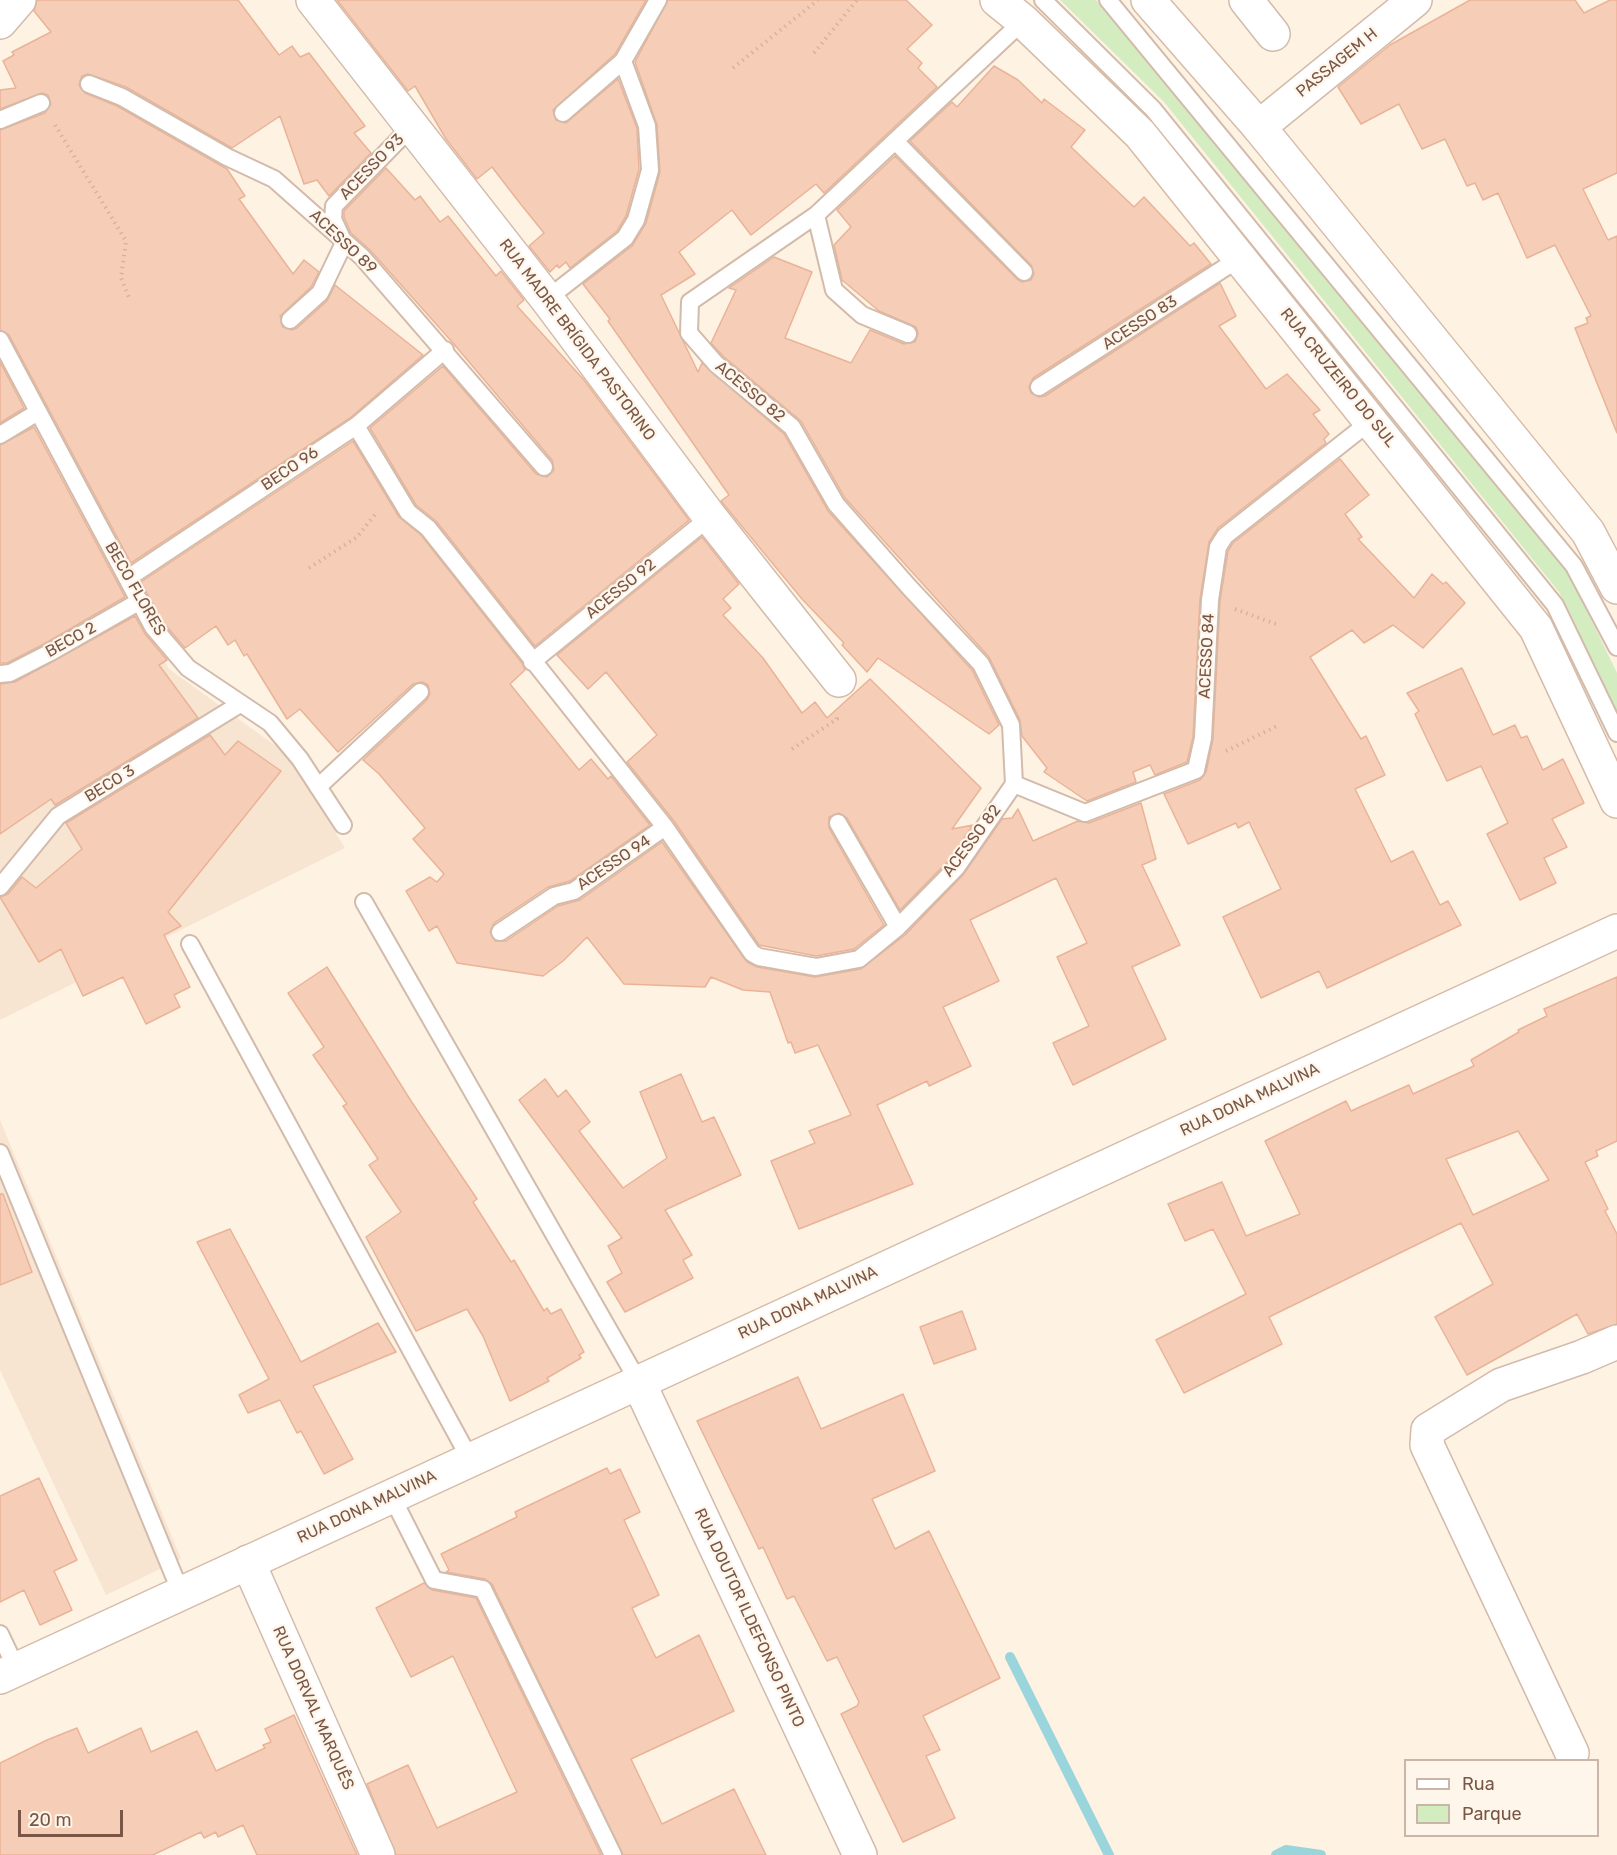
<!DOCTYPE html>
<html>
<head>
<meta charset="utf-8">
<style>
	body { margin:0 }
	#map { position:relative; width:1617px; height:1855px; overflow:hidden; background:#fef2e3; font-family:Rubik,sans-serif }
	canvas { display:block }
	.legend { position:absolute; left:1404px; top:1759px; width:195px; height:78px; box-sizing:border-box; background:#fff6eb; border:2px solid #c9b6a9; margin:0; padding:8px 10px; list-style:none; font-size:18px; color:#795646 }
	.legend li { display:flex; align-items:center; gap:12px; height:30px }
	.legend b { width:30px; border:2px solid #c9b6a9 }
	.scale { position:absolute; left:18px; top:1810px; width:105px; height:27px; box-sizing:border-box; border:3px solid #795646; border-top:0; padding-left:8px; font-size:18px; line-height:21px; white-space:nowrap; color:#795646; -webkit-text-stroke:4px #fff6eb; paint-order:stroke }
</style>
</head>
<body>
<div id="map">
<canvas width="1617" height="1855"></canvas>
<ul class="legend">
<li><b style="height:8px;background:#fff"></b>Rua</li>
<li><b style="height:16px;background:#d4edc0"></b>Parque</li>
</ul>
<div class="scale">20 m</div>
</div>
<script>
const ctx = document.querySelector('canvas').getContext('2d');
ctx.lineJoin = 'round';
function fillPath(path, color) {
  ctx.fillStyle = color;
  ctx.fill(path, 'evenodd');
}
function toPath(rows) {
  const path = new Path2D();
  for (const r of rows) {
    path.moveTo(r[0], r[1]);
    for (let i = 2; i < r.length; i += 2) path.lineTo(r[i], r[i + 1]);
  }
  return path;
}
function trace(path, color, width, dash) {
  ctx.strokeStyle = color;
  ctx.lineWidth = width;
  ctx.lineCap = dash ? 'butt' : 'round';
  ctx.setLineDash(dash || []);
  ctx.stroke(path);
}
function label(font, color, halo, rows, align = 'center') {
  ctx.font = font + ' Rubik,sans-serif';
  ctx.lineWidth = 4.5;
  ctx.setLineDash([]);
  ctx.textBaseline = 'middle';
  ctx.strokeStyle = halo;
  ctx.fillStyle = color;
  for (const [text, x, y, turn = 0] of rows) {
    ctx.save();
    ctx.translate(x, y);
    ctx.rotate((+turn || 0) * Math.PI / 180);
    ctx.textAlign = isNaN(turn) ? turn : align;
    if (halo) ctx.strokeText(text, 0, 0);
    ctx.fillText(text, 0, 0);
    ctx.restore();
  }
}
fillPath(toPath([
	[0,364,28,422,169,669,287,754,345,848,0,1020],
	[0,1120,181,1559,106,1595,0,1370]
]), '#f7e4d1');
fillPath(toPath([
	[1060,0,1096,0,1570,576,1617,673,1617,711,1559,592,1164,102]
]), '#d4edc0');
trace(toPath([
	[1010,1657,1109,1855],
	[1276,1855,1286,1850,1321,1855]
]), '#9bd5dc', 10);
const building = toPath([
	[37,0,238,0,279,55,292,46,300,57,309,53,365,126,354,133,371,153,329,196,317,180,304,184,280,116,232,148,126,87,88,74,82,76,79,85,85,93,117,106,227,169,245,196,239,199,293,274,304,260,319,272,311,287,280,316,283,327,292,330,297,328,327,301,335,285,423,355,350,418,131,563,9,335,0,330,0,130,45,113,51,104,48,95,42,93,0,109,0,90,16,88,3,61,14,55,12,52,51,32,34,11,37,0],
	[337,0,646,0,615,54,553,110,556,120,566,123,618,79,637,128,639,169,626,216,617,231,570,268,566,262,559,268,557,265,550,272,529,246,544,233,519,202,492,167,477,179,446,139,415,86,408,91,337,0],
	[668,0,906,0,932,25,907,49,922,63,918,68,937,87,824,193,816,184,751,235,732,210,679,252,695,274,661,295,698,372,702,363,784,434,828,511,972,670,999,725,989,734,878,658,867,672,842,645,844,643,802,599,721,501,729,495,608,321,610,319,583,284,632,246,646,223,660,172,657,125,635,62,668,0],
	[1470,0,1575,0,1584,13,1610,0,1617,0,1617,173,1583,189,1608,240,1617,236,1617,433,1575,328,1588,323,1586,318,1591,316,1555,245,1527,258,1498,193,1483,200,1475,183,1467,186,1445,139,1422,149,1399,104,1361,124,1338,87,1390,45,1470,0],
	[994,66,1018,80,1042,103,1044,99,1085,130,1071,147,1134,207,1144,197,1190,246,1194,243,1211,264,1033,378,1029,387,1031,393,1039,397,1045,396,1220,283,1236,316,1219,326,1266,389,1287,374,1320,410,1313,414,1329,434,1324,439,1326,443,1218,528,1209,542,1200,599,1193,737,1187,762,1155,775,1150,765,1133,772,1136,782,1087,801,1044,772,1047,768,1022,736,1020,720,989,657,845,498,801,421,723,356,711,343,736,290,729,288,774,257,812,272,785,338,851,363,870,330,904,344,915,342,918,333,916,327,879,311,842,280,834,245,851,227,837,210,895,156,1017,279,1022,282,1031,280,1034,274,1031,265,910,141,952,102,957,107,994,66],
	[386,168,415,200,420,196,440,222,448,216,496,276,501,271,524,300,517,306,584,380,689,520,535,646,436,521,416,505,370,428,443,366,536,474,547,477,554,470,552,460,453,343,370,250,351,233,344,217,344,211,386,168],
	[0,362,24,408,0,423,0,362],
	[34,427,125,597,44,644,7,663,0,663,0,445,34,427],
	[353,441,399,517,421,535,522,663,525,670,510,684,579,770,591,759,608,779,611,776,650,825,570,881,548,887,494,923,490,932,495,941,506,941,558,906,580,900,662,842,747,962,757,967,815,977,861,969,905,935,963,875,1002,819,1012,818,1018,809,1033,841,1078,821,1089,823,1141,803,1156,859,1142,865,1180,945,1132,967,1166,1039,1073,1085,1053,1043,1089,1026,1057,957,1087,943,1056,878,970,920,999,981,943,1007,971,1066,929,1086,927,1081,877,1105,913,1184,799,1229,771,1161,815,1143,809,1131,851,1115,818,1045,795,1053,791,1042,788,1043,770,992,743,990,711,977,705,987,624,984,587,937,563,961,543,976,457,963,437,926,429,931,406,891,430,877,437,882,444,874,413,839,425,828,379,774,363,760,427,700,430,694,428,685,422,682,413,684,338,752,300,709,287,719,247,654,244,656,235,640,228,645,216,626,185,648,162,621,141,582,353,441],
	[1340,459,1369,495,1345,514,1362,537,1358,539,1414,598,1432,574,1443,584,1446,582,1465,603,1423,648,1393,625,1364,643,1352,630,1310,657,1361,739,1366,736,1385,775,1355,789,1391,862,1413,851,1440,905,1448,901,1461,925,1327,988,1319,971,1261,998,1223,917,1281,889,1249,822,1238,828,1236,823,1188,844,1164,794,1200,780,1206,772,1213,739,1220,601,1228,551,1233,543,1340,459],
	[702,537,739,584,723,599,731,608,723,615,763,658,802,713,815,702,827,718,870,679,981,788,952,829,973,825,948,861,900,910,847,818,839,813,829,817,829,828,884,925,854,949,816,956,759,945,674,821,627,762,657,735,606,672,588,689,557,655,702,537],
	[135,616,145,634,167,660,159,665,198,718,55,805,51,799,0,834,0,684,15,682,135,616],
	[1462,668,1493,735,1515,725,1521,738,1527,736,1543,770,1563,759,1584,803,1552,819,1567,847,1544,858,1556,883,1520,900,1487,834,1508,823,1481,766,1447,781,1415,714,1419,711,1407,693,1462,668],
	[210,735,225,755,238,741,281,771,168,912,181,926,164,935,190,987,174,995,180,1007,146,1024,123,977,83,996,61,949,39,962,0,897,8,894,22,877,36,888,82,849,66,823,210,735],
	[327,967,411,1101,477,1199,473,1202,511,1262,514,1260,544,1311,547,1308,551,1314,561,1309,584,1352,579,1355,581,1358,547,1378,549,1381,510,1401,483,1336,467,1309,416,1331,366,1237,401,1212,369,1165,378,1159,343,1106,347,1104,313,1055,324,1047,288,993,327,967],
	[1617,977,1617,1141,1596,1151,1598,1156,1585,1162,1608,1209,1605,1211,1617,1234,1617,1324,1588,1334,1577,1314,1467,1375,1435,1317,1493,1284,1461,1223,1269,1317,1282,1344,1184,1393,1156,1340,1246,1294,1213,1229,1185,1241,1168,1204,1222,1182,1246,1236,1300,1214,1265,1141,1346,1101,1351,1111,1409,1085,1413,1094,1474,1066,1471,1060,1519,1032,1518,1030,1547,1016,1544,1009,1617,977],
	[1518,1131,1549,1180,1473,1215,1446,1159,1518,1131],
	[681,1074,702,1122,714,1117,741,1175,665,1210,692,1255,683,1260,693,1278,625,1312,607,1282,622,1273,608,1246,622,1238,519,1100,545,1079,558,1097,566,1090,590,1122,579,1131,623,1188,667,1158,640,1092,681,1074],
	[0,1194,3,1194,32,1272,0,1285,0,1194],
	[230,1229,301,1362,378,1323,396,1352,313,1386,353,1459,324,1474,301,1431,297,1433,280,1400,248,1413,239,1395,269,1379,197,1242,230,1229],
	[962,1311,976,1349,934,1364,920,1327,962,1311],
	[798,1377,821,1429,903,1394,935,1471,872,1499,895,1549,929,1531,1000,1678,923,1716,940,1750,926,1756,955,1818,903,1842,841,1714,857,1706,859,1702,837,1657,827,1661,794,1596,787,1599,763,1547,759,1549,697,1421,798,1377],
	[607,1468,610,1474,620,1469,640,1512,624,1520,659,1595,632,1608,656,1658,699,1635,734,1711,631,1759,662,1824,734,1789,766,1855,623,1855,492,1584,485,1579,446,1572,449,1570,441,1554,517,1517,515,1512,607,1468],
	[39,1478,77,1560,54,1571,72,1610,40,1625,24,1590,0,1602,0,1496,39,1478],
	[424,1583,432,1590,476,1598,601,1855,396,1855,367,1784,408,1765,437,1828,517,1792,453,1656,411,1677,376,1608,424,1583],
	[294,1715,357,1855,257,1855,243,1825,218,1837,216,1832,204,1838,201,1832,153,1855,0,1855,0,1763,47,1740,77,1728,88,1753,141,1728,151,1752,197,1731,216,1771,265,1748,263,1745,271,1742,265,1729,294,1715]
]);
fillPath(building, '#f6ceb8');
trace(building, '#eab397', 1.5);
const lane = toPath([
	[1043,0,1153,109,1555,605,1617,733],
	[1108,0,1574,566,1617,647],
	[89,84,122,97,227,157,274,179,362,257,544,467],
	[563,113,623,61],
	[0,120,41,103],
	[895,141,1024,272],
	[816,215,834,290,862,315,908,334],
	[547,299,625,238,636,220,650,170,647,126,623,61,658,0],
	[290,320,320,293,344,243,333,219,334,206,413,125],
	[0,340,153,627,188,668,270,723,300,759,343,825],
	[1039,387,1240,258],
	[356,426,408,512,428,528,665,827,752,953,759,957,816,967,859,959,898,927,956,868,1014,784,1011,725,981,664,909,587,836,504,792,427,716,364,689,333,690,302,816,215,1023,21],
	[0,435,38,412],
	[128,578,356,426,445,350],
	[532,662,710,517],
	[0,674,10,673,49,653,140,601],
	[1014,784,1085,813,1196,770,1203,738,1210,600,1218,547,1225,536,1372,420],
	[318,787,420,692],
	[838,823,898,927],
	[0,887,58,816,240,704],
	[364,902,638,1381],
	[500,932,554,896,574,891,665,827],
	[190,944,470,1459],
	[0,1153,181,1593],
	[391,1495,434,1580,483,1589,613,1855],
	[0,1634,17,1670]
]);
const street = toPath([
	[313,0,547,299,710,517,839,680],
	[1246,0,1273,34],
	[0,22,19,0],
	[1259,127,1415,0],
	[638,1381,860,1855],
	[248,1562,378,1855],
	[1572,1753,1427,1445,1428,1430,1501,1385,1582,1357,1617,1342]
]);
const secondary = toPath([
	[997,0,1023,21,1140,134,1536,628,1617,801],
	[1148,0,1259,127,1588,532,1617,587],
	[0,1677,1617,931]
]);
trace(lane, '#d3bbab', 20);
trace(street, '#d3bbab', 36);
trace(secondary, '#d6bba8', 36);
trace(toPath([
	[814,53,857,0],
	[733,68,818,0],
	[55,125,126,241,121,278,130,300],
	[309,568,357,537,377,512],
	[1235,609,1276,624],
	[792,749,837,719,837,713],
	[1226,751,1279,725]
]), '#dbb19b', 4, [1.5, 4.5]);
trace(lane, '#fff', 16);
trace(street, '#fff', 33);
trace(secondary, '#fff', 33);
label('16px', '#795646', '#fff6eb', [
	["PASSAGEM H",1337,63,-39],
	["ACESSO 93",372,167,-46],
	["ACESSO 89",343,242,43],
	["ACESSO 83",1140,323,-33],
	["RUA MADRE BRÍGIDA PASTORINO",577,340,53],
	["RUA CRUZEIRO DO SUL",1338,378,51],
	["ACESSO 82",750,392,40],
	["BECO 96",290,469,-34],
	["BECO FLORES",135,589,60],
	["ACESSO 92",621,589,-39],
	["BECO 2",71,640,-29],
	["ACESSO 84",1207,656,-87],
	["BECO 3",110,784,-32],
	["ACESSO 82",972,841,-53],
	["ACESSO 94",614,863,-34],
	["RUA DONA MALVINA",1250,1100,-25],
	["RUA DONA MALVINA",808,1303,-25],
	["RUA DONA MALVINA",367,1507,-25],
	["RUA DOUTOR ILDEFONSO PINTO",749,1618,65],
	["RUA DORVAL MARQUÊS",313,1708,66]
]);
</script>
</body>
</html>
